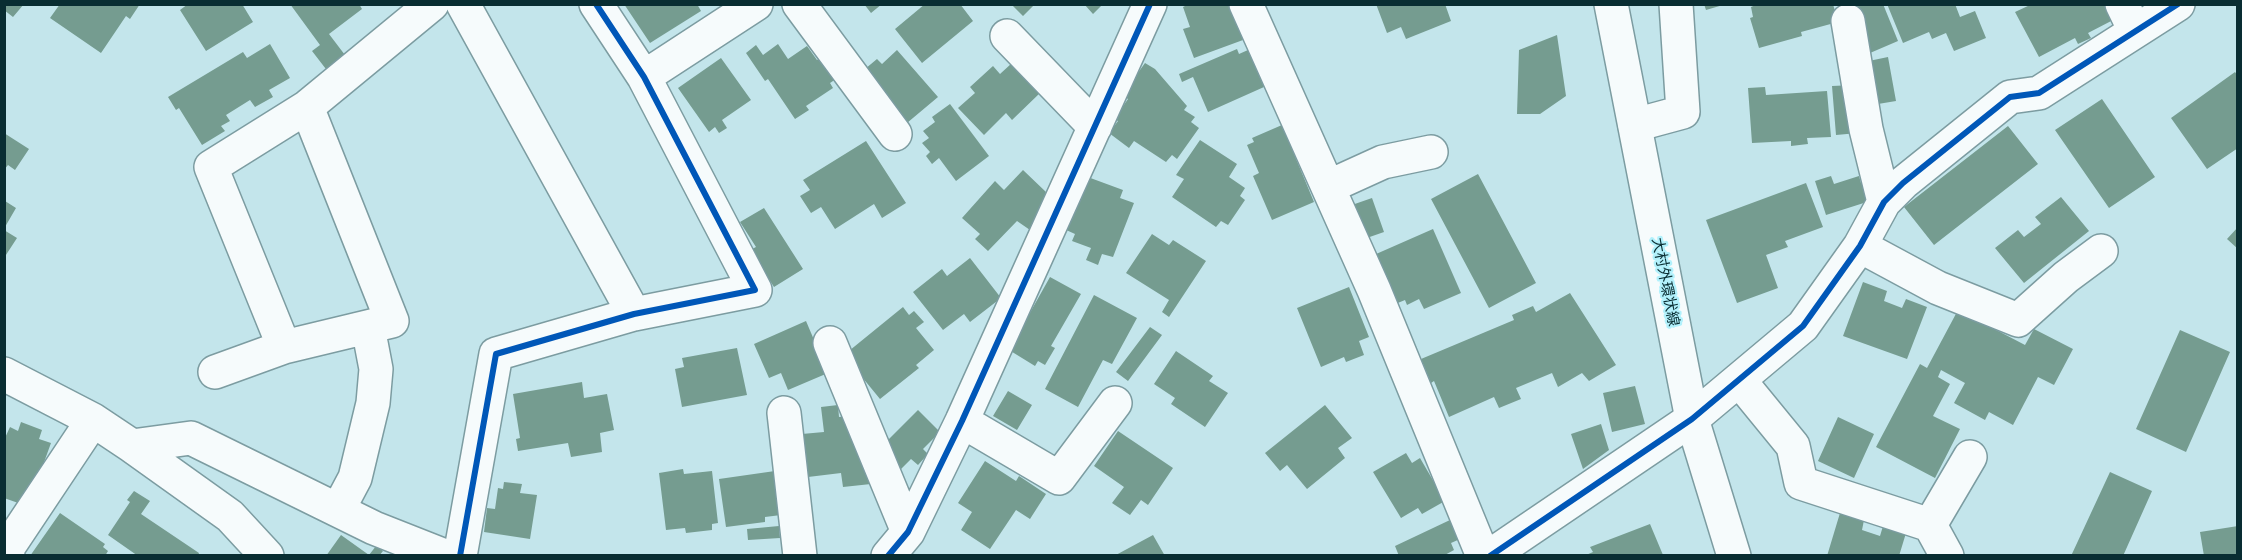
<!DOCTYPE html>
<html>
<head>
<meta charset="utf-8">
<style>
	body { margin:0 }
	#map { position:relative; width:2242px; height:560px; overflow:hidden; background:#c3e5eb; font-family:Manrope,sans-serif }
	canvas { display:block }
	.frame { position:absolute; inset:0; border:6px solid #092d32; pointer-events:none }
</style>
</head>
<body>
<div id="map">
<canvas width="2242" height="560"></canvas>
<div class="frame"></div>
</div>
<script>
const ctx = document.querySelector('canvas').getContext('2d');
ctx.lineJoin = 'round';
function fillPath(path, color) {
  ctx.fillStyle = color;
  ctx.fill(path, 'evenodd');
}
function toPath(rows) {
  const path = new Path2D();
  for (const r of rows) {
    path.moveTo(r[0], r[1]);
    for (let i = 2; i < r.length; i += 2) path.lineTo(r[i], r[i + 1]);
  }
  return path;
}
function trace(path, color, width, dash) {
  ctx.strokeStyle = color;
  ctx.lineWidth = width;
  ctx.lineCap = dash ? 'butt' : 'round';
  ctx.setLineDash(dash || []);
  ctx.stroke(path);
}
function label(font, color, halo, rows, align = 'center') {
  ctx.font = font + ' Manrope,"Noto Sans JP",sans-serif';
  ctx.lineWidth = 4.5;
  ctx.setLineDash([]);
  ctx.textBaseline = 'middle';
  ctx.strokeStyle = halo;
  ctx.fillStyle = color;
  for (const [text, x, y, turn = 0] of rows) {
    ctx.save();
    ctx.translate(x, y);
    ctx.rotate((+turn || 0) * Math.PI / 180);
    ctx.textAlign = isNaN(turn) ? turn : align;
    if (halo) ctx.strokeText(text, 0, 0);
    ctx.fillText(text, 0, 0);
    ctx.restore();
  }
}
fillPath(toPath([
	[4,4,24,4,13,17,4,10],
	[60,4,140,4,130,19,126,16,101,53,50,18],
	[188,4,242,4,253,22,206,51,180,10],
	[290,4,359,4,362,9,329,34,348,59,329,73,312,51,320,45],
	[624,4,697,4,701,11,650,43],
	[864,4,882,4,871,13],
	[925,4,960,4,973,21,922,63,895,29],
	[1011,4,1035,4,1023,16],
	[1084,4,1103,4,1093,14],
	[1189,4,1229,4,1243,40,1194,58,1183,29,1190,27,1183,7],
	[1376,4,1445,4,1451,21,1406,39,1401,27,1387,33],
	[1704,4,1723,4,1723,5,1706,10],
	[1758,4,1833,4,1838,22,1801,32,1802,36,1759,48,1750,18,1753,17,1751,7],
	[1850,4,1883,4,1898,41,1870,53],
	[1887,4,1955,4,1960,17,1975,11,1986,38,1954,51,1946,33,1932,39,1929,32,1903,43],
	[2030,5,2108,5,2115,19,2088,33,2091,38,2078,44,2075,38,2039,57,2015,12],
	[1557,35,1566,96,1540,114,1517,114,1519,50],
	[270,44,290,78,269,90,273,97,255,107,250,100,226,115,230,121,221,126,225,131,202,145,179,108,176,110,168,97,243,52,247,58],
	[778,44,788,59,807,46,817,60,822,57,836,79,830,83,833,88,806,106,809,110,795,119,768,79,765,81,746,53,756,45,763,55],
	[1237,49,1239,54,1248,50,1264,87,1208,112,1193,77,1182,82,1179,74],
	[897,50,938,97,907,123,865,69,877,59,882,64],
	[1888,57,1896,101,1872,105,1864,62],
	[721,58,751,100,722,120,727,128,719,133,715,127,709,132,678,88],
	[1012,63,1040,93,1012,120,1006,113,984,135,958,108,975,93,970,87,993,66,1000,74],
	[1145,63,1155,69,1187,106,1184,110,1195,117,1191,122,1199,128,1177,159,1172,155,1166,162,1134,141,1129,148,1109,133,1118,121,1114,119,1128,99,1122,95],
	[2235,72,2238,76,2238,148,2207,169,2171,118],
	[1854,85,1858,133,1836,135,1832,86],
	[1765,87,1766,95,1827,91,1831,137,1807,138,1808,144,1791,146,1791,141,1752,143,1748,88],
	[2102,99,2155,177,2109,208,2055,130],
	[950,104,989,156,956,181,939,158,932,164,926,156,930,152,922,143,929,138,923,131,935,122,932,117],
	[1282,125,1314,202,1272,220,1253,176,1259,173,1247,145,1254,142,1252,138],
	[2008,126,2038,164,1934,245,1904,207],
	[4,133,29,149,15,170,8,165,4,170],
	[1200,140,1237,164,1229,177,1245,188,1240,196,1245,200,1228,225,1221,221,1216,227,1172,197,1184,179,1176,175],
	[866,141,906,203,882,218,874,204,835,229,821,207,811,213,800,196,810,190,803,180],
	[1023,170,1046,192,1030,230,1017,221,988,251,975,239,980,234,962,218,995,181,1004,190],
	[1478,174,1536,283,1489,308,1431,199],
	[1085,176,1123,190,1120,198,1134,203,1113,257,1102,254,1098,265,1086,260,1091,248,1072,241,1075,234,1064,229],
	[1831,176,1834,184,1859,176,1861,183,1863,182,1870,201,1826,215,1815,181],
	[1806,183,1823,227,1785,241,1788,247,1766,255,1778,288,1737,303,1706,220],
	[2061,197,2089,231,2024,283,1995,248,2018,230,2024,237,2041,224,2035,217],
	[1372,198,1384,232,1361,240,1349,206],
	[5,201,16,208,5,227],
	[764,208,803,269,774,287,750,250,756,247,740,222],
	[2238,227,2238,249,2227,239],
	[1433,229,1461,293,1424,309,1419,299,1407,305,1405,300,1388,307,1367,258],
	[4,230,17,238,4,258],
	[1152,234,1169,245,1173,240,1206,261,1169,317,1162,312,1169,300,1126,273],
	[970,258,1001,298,970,322,964,314,943,330,913,292,942,269,947,276],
	[1050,277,1081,294,1051,346,1055,348,1045,365,1038,361,1035,366,1009,350],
	[1863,282,1887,291,1884,301,1902,308,1906,299,1927,307,1907,359,1843,336],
	[1349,287,1369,337,1359,341,1364,355,1346,362,1344,357,1321,367,1297,308],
	[1570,293,1616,365,1589,381,1582,373,1558,387,1552,373,1516,388,1521,399,1499,408,1494,397,1449,417,1434,381,1431,383,1421,359,1514,320,1512,315,1533,306,1536,312],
	[1094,295,1137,318,1112,364,1103,360,1078,407,1045,389],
	[903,307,909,315,914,311,924,322,916,328,934,350,916,365,919,368,880,399,844,355],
	[1958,310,2025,345,2034,329,2073,349,2054,385,2038,377,2013,425,1989,412,1985,420,1954,403,1965,383,1941,370,1938,377,1950,384,1933,416,1960,429,1935,478,1876,447,1920,364,1927,368],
	[806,321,828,373,788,390,781,373,769,378,754,344],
	[1150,327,1162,335,1128,381,1116,372],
	[2180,330,2230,352,2186,452,2136,429],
	[737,348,747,395,682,407,675,369,684,367,682,358],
	[1176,351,1213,376,1209,381,1228,393,1205,427,1171,404,1175,398,1154,384],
	[582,382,584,398,607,394,614,430,600,433,602,452,571,457,568,443,518,451,516,439,520,438,513,394],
	[1635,386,1645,424,1612,432,1603,393],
	[1008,391,1032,405,1017,430,993,416],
	[838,405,839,417,847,416,871,484,843,487,841,473,808,477,802,434,824,432,821,407],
	[1325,405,1352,438,1338,448,1345,458,1307,489,1287,465,1280,471,1265,453],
	[918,410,940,432,923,449,928,454,918,465,911,459,901,469,880,448],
	[1838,417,1874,434,1854,478,1818,461],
	[21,422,42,430,39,439,51,443,43,465,48,467,24,505,4,498,4,440,10,427,18,431],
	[1601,424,1609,450,1583,469,1571,434],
	[1118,431,1173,468,1148,505,1141,500,1130,515,1112,503,1124,487,1094,466],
	[1406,453,1412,463,1420,458,1445,501,1422,514,1418,508,1401,518,1373,472],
	[985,461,1016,481,1019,476,1046,494,1030,519,1016,510,990,549,961,530,972,512,958,503],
	[683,469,684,474,712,471,718,523,712,524,712,530,686,533,685,528,666,530,659,473],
	[775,471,781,515,765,517,765,522,726,527,719,479],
	[2110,472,2152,491,2123,556,2071,556],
	[504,482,522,484,520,493,537,495,530,539,484,532,487,508,495,509,498,488,503,489],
	[134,491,150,501,141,514,199,553,198,556,138,556,108,535,130,502,127,500],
	[60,513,105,544,103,547,108,551,105,556,30,556],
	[1840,513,1864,520,1862,530,1880,536,1883,526,1906,533,1899,556,1827,556],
	[1450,520,1460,539,1451,543,1454,550,1443,556,1399,556,1395,546],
	[1650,524,1663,555,1586,555,1593,552,1590,547],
	[779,526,780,538,748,540,747,529],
	[2238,526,2238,556,2204,556,2200,532],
	[341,535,369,555,376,546,383,551,379,556,326,556],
	[1153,535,1165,556,1114,556]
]), '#759c90');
const minor = toPath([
	[463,4,634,314],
	[799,4,895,134],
	[1246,4,1374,290,1483,556],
	[2122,4,2135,31],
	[1848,21,1866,129,1884,202],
	[1007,36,1095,127],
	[644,77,756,4],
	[1635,125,1683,112,1676,4],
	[1328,187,1383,162,1431,152],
	[1860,246,1938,288,2018,320,2066,277,2101,251],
	[830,343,908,532],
	[284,347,211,167,307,107,432,4],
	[215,372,284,347,392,321,307,107],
	[4,374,93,420,132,446,230,516,267,556],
	[1739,380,1793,446,1801,483,1930,525,1947,556],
	[784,413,800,556],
	[962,421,1059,478,1115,403],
	[132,446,191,438,374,528,445,556],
	[338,510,355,478,373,403,376,369,368,327],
	[1930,525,1970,457],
	[8,556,5,552,93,420],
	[460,556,496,354,634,314,755,290,644,77,596,4],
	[888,556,908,532,962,421,1150,4],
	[1490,556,1692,419,1803,326,1860,246,1884,202,1903,183,2010,97,2039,93,2178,4]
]);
const major = toPath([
	[1611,4,1692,419,1734,556]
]);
trace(minor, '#7c9ca1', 36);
trace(major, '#7c9ca1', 36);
trace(minor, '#f6fbfc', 33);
trace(major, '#f6fbfc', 33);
trace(toPath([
	[460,556,496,354,634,314,755,290,644,77,596,4],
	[888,556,908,532,962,421,1150,4],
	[1490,556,1692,419,1803,326,1860,246,1884,202,1903,183,2010,97,2039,93,2178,4]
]), '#0057b8', 6);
label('15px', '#092d32', '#b2f1fc', [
	["大村外環状線",1665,282,79]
]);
</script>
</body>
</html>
